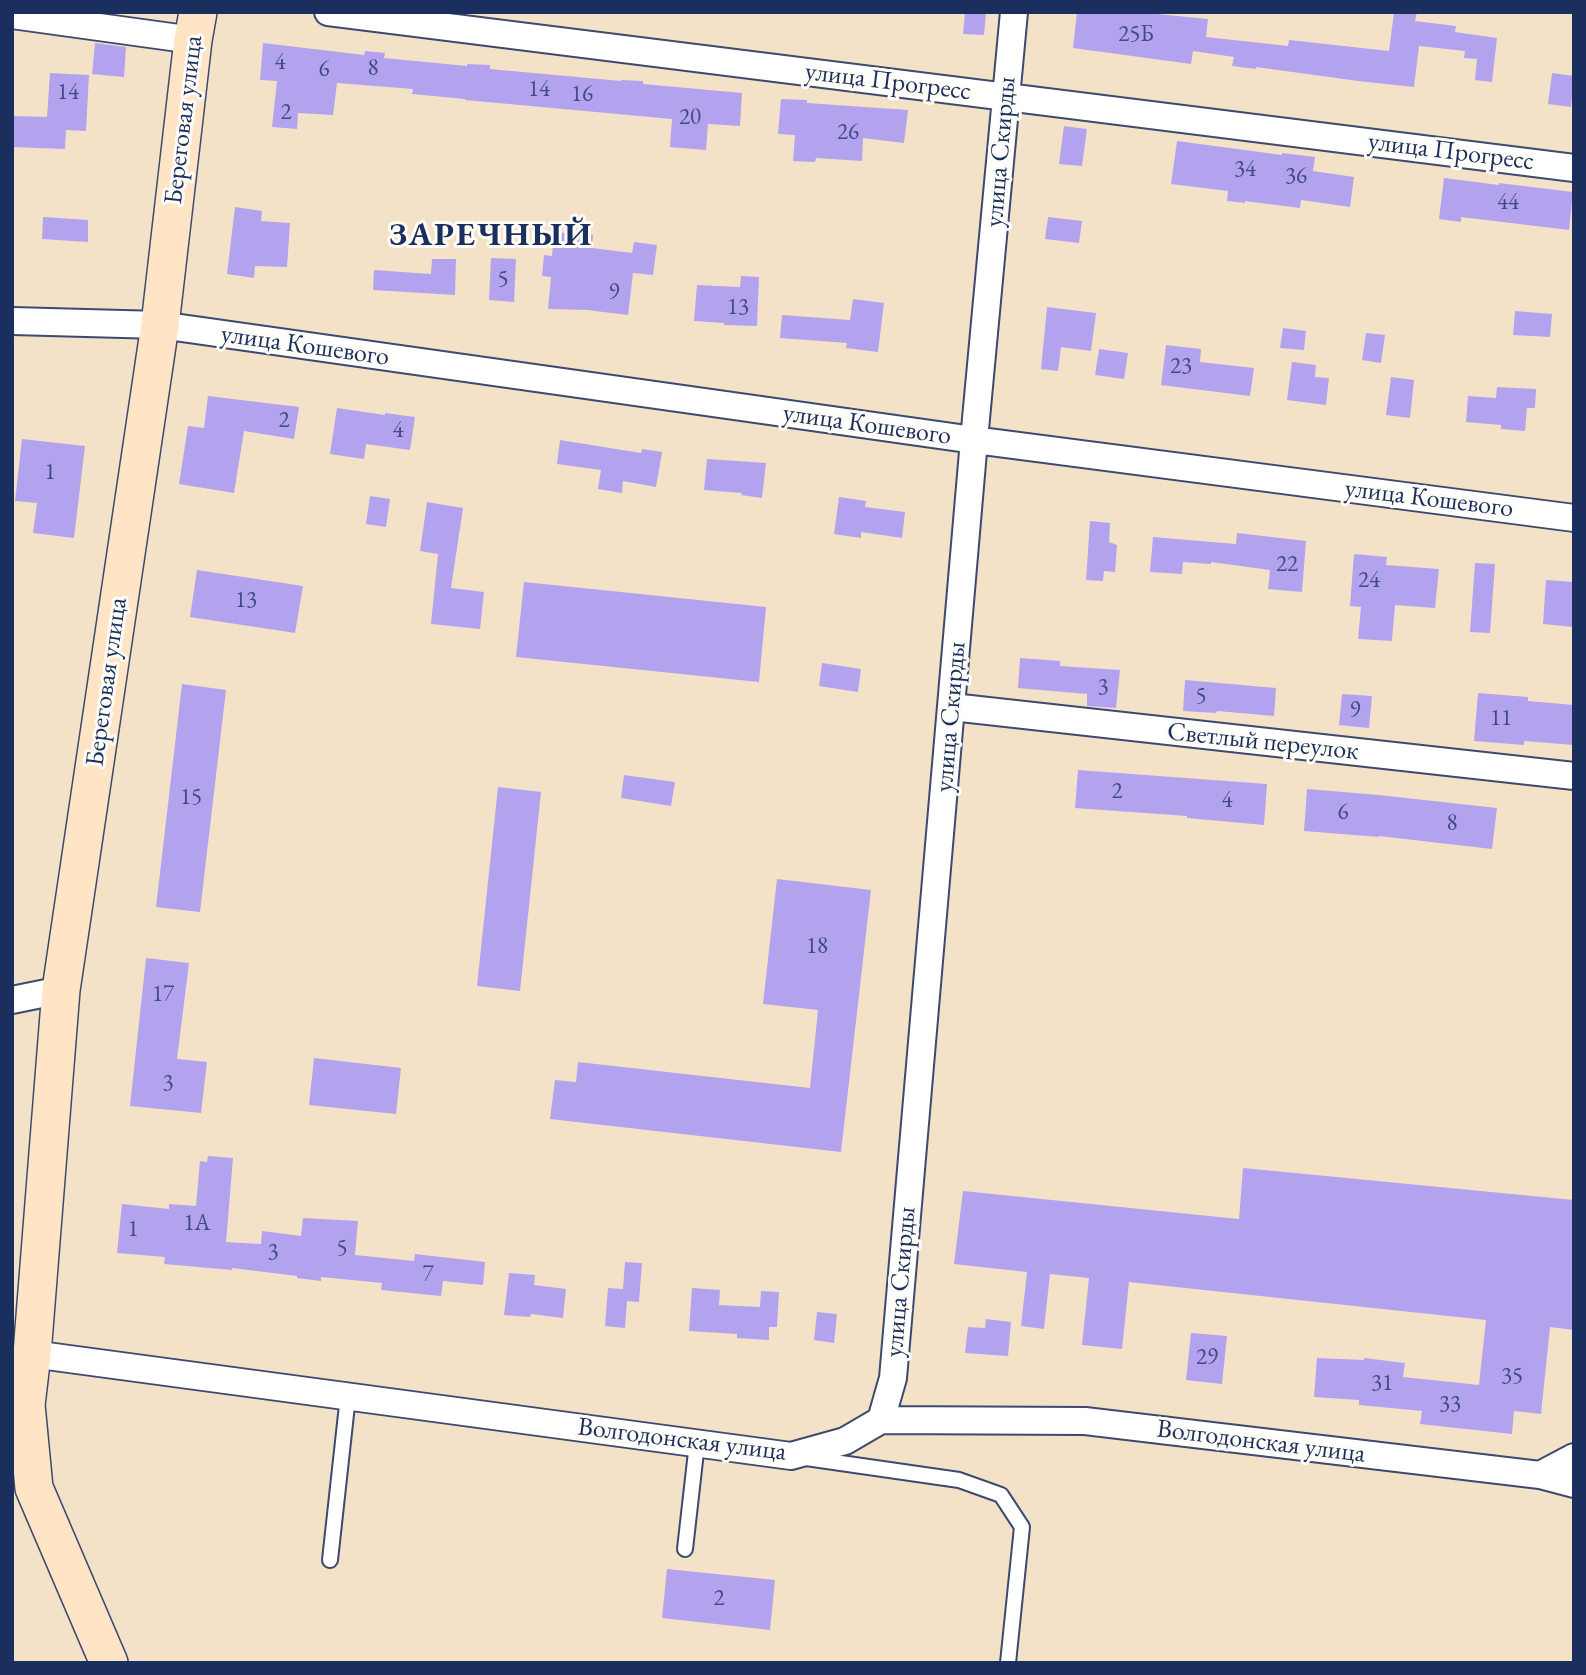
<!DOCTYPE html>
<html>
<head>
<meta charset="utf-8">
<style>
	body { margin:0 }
	#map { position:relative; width:1586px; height:1675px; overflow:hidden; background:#f4e2c8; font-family:"EB Garamond",serif }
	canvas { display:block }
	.frame { position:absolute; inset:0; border:14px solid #1b2f5e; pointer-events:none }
</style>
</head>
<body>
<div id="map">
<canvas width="1586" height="1675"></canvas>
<div class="frame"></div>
</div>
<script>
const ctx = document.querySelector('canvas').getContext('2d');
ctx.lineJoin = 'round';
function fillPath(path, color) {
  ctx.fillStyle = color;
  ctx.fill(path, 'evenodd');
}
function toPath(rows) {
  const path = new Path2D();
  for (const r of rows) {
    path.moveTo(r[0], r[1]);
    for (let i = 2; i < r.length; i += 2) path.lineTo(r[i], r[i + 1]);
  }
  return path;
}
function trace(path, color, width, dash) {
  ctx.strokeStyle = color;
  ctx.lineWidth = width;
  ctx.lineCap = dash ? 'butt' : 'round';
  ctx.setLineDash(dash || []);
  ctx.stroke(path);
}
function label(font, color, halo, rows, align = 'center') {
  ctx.font = font + ' "EB Garamond",serif';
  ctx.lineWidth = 6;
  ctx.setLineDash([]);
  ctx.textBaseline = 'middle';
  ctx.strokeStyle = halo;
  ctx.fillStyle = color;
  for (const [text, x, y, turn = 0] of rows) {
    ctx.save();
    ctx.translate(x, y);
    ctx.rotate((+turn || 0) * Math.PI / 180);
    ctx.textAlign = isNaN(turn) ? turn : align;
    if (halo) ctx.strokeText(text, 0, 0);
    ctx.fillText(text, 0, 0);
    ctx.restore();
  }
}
fillPath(toPath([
	[965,12,986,12,984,35,963,34],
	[1077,12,1137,12,1208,19,1206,37,1288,46,1289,40,1389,51,1394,12,1417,12,1415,21,1456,26,1455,32,1497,38,1492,82,1475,80,1477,59,1464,58,1465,51,1419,46,1414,87,1358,81,1256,67,1256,69,1232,66,1234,57,1193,51,1191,64,1073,48],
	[95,43,126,47,124,77,92,74],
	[263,43,364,55,365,51,385,53,384,58,467,66,467,64,490,65,490,69,621,81,621,80,643,81,643,84,742,93,740,126,708,124,706,150,670,147,672,119,465,100,465,99,412,94,413,89,337,83,333,115,298,113,297,129,272,127,277,81,260,80],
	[50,73,89,75,86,131,66,130,65,149,12,147,12,116,47,117],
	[1552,73,1574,76,1571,107,1548,104],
	[781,99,807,100,807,103,908,110,904,143,863,138,862,161,816,158,815,162,793,161,795,135,778,134],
	[1064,126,1087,129,1082,166,1059,164],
	[1177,141,1282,155,1282,153,1315,157,1313,171,1354,177,1350,207,1301,200,1300,208,1245,201,1245,203,1227,201,1228,191,1171,184],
	[1444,178,1499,185,1499,183,1573,192,1569,230,1461,217,1461,222,1439,219],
	[235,207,262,211,261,221,290,223,287,267,255,266,254,278,227,274],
	[43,217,88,220,88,242,42,239],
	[1048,217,1082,221,1079,243,1045,239],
	[554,232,593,235,592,248,632,253,634,242,657,245,653,275,633,273,628,315,587,310,548,309,551,277,542,276,544,255,552,256],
	[491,258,516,259,514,302,489,300],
	[432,259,456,259,455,295,373,290,374,270,431,274],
	[741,276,759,277,757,326,724,325,724,323,694,321,697,285,740,287],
	[853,299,884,303,878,352,846,348,847,343,780,338,782,315,850,320],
	[1047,307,1096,313,1091,351,1061,347,1058,371,1041,369],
	[1515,311,1552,314,1550,337,1513,335],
	[1283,328,1306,331,1304,350,1280,348],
	[1366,333,1385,335,1381,363,1362,360],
	[1166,345,1201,349,1200,362,1254,368,1250,396,1161,385],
	[1099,349,1128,353,1124,379,1095,375],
	[1292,362,1316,365,1315,377,1329,378,1326,405,1287,400],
	[1391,377,1414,380,1410,418,1386,415],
	[1497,387,1536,389,1535,408,1527,408,1525,431,1501,429,1501,425,1466,422,1468,396,1496,398],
	[208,396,299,407,294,439,244,431,234,493,179,484,188,426,204,428],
	[337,408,385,415,385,413,415,417,410,450,366,444,364,459,330,454],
	[22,439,85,446,74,538,33,533,37,503,15,501],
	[560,440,641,453,642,449,662,452,656,487,623,481,622,493,598,489,601,470,557,464],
	[707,459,766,463,762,498,741,495,742,493,704,490],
	[370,496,390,499,386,527,366,524],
	[839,497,866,501,865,507,905,512,902,538,861,532,861,538,834,534],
	[427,502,463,508,451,588,484,592,480,629,431,624,438,554,420,551],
	[1090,521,1110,523,1109,542,1117,545,1115,572,1104,571,1103,581,1086,580],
	[1237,533,1306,541,1302,592,1268,589,1270,570,1211,562,1211,564,1183,562,1182,574,1150,572,1153,537,1236,544],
	[1354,554,1387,557,1386,565,1439,569,1435,608,1395,605,1392,641,1358,639,1361,607,1350,606],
	[1475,563,1495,564,1490,633,1470,632],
	[197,570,303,586,295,633,190,617],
	[1546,580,1574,582,1573,627,1543,624],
	[524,582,766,607,759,682,516,657],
	[1020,658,1060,661,1060,666,1120,670,1116,708,1087,706,1087,694,1018,688],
	[822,663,861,669,858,692,819,686],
	[1185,680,1276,688,1274,716,1217,711,1216,713,1183,711],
	[182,684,226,690,200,912,156,907],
	[1478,693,1528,697,1528,701,1574,705,1574,745,1524,741,1524,745,1474,741],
	[1342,694,1372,696,1369,728,1339,725],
	[1078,770,1267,784,1264,825,1187,818,1187,816,1075,808],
	[624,775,675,782,671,806,621,798],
	[498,787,541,792,520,991,477,986],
	[1307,789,1379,795,1497,808,1492,849,1379,836,1379,837,1304,831],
	[777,879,871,890,841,1152,550,1119,555,1080,576,1082,578,1062,810,1088,818,1010,763,1004],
	[146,958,189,963,177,1059,207,1062,201,1113,130,1106],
	[314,1058,401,1068,396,1114,309,1105],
	[208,1156,233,1158,226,1242,261,1244,262,1231,301,1236,303,1218,358,1221,355,1255,414,1261,415,1254,485,1262,483,1285,443,1281,441,1296,381,1290,382,1283,321,1277,321,1281,297,1278,297,1276,232,1268,232,1270,164,1264,165,1257,117,1253,122,1204,169,1209,169,1204,196,1206,200,1161,207,1162],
	[1243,1168,1574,1200,1574,1330,1550,1327,1541,1414,1514,1411,1512,1434,1420,1424,1422,1411,1359,1405,1359,1400,1314,1397,1317,1358,1364,1360,1364,1358,1405,1363,1403,1377,1479,1385,1486,1320,1129,1282,1122,1349,1082,1345,1089,1278,1050,1274,1044,1329,1021,1326,1027,1272,954,1264,963,1191,1239,1219],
	[625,1262,642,1263,639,1302,627,1301,625,1328,605,1326,608,1288,623,1289],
	[509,1273,535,1275,534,1285,566,1289,563,1318,531,1314,530,1317,504,1315],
	[692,1288,720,1290,719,1305,760,1307,761,1291,779,1292,777,1327,769,1327,769,1340,737,1338,737,1334,689,1331],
	[817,1312,837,1314,834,1343,814,1340],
	[986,1319,1011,1322,1008,1356,965,1353,968,1327,985,1328],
	[1191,1333,1227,1336,1222,1384,1186,1380],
	[667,1569,775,1580,770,1630,662,1618]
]), '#b3a3ef');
const service = toPath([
	[806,1458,959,1480,1001,1495,1022,1527,1008,1663],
	[685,1549,697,1443],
	[330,1560,348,1396]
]);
const minor = toPath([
	[328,12,1574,168],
	[12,15,193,40],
	[12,321,160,325,974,440,1574,518],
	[952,707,1574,776],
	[12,1000,61,990],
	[32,1354,791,1456,845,1441,881,1420,1085,1421,1540,1475,1574,1484],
	[881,1420,893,1378,974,440,1014,12],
	[1540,1475,1574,1457]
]);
const secondary = toPath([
	[109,1663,34,1488,26,1405,32,1354,61,990,160,325,193,40,198,12]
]);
trace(service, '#3c4a6e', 18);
trace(minor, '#3c4a6e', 30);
trace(secondary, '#3c4a6e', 40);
trace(service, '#fff', 14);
trace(minor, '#fff', 26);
trace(secondary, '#ffe4c6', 37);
label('23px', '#414c82', null, [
	["25Б",1136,35],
	["4",280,63],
	["8",373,69],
	["6",324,70],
	["14",539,90],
	["14",68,93],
	["16",582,95],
	["2",286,113],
	["20",690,118],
	["26",848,133],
	["34",1245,170],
	["36",1296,177],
	["44",1508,203],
	["5",503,280],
	["9",614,293],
	["13",738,308],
	["23",1181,367],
	["2",284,421],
	["4",398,431],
	["1",50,473],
	["22",1287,565],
	["24",1369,581],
	["13",246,601],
	["3",1103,688],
	["5",1201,697],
	["9",1355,711],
	["11",1501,719],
	["2",1117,792],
	["15",191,798],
	["4",1227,801],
	["6",1343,813],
	["8",1452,824],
	["18",817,947],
	["17",163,995],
	["3",168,1084],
	["1А",197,1224],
	["1",133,1230],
	["5",342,1249],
	["3",273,1253],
	["7",428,1275],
	["29",1207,1358],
	["35",1512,1377],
	["31",1382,1384],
	["33",1450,1405],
	["2",719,1599]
]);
label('26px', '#1b2f5e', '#fdfcf7', [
	["улица Прогресс",888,82,7],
	["Береговая улица",184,120,-83],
	["улица Скирды",1001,152,-85],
	["улица Прогресс",1451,152,7],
	["улица Кошевого",305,346,8],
	["улица Кошевого",867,425,8],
	["улица Кошевого",1429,499,7],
	["Береговая улица",107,682,-82],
	["улица Скирды",951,717,-85],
	["Светлый переулок",1263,742,6],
	["улица Скирды",901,1282,-85],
	["Волгодонская улица",682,1440,7],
	["Волгодонская улица",1261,1442,7]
]);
ctx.letterSpacing = '2px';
label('bold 33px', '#1b2f5e', '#fdfcf7', [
	["ЗАРЕЧНЫЙ",491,236]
]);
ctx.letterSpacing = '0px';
</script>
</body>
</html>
